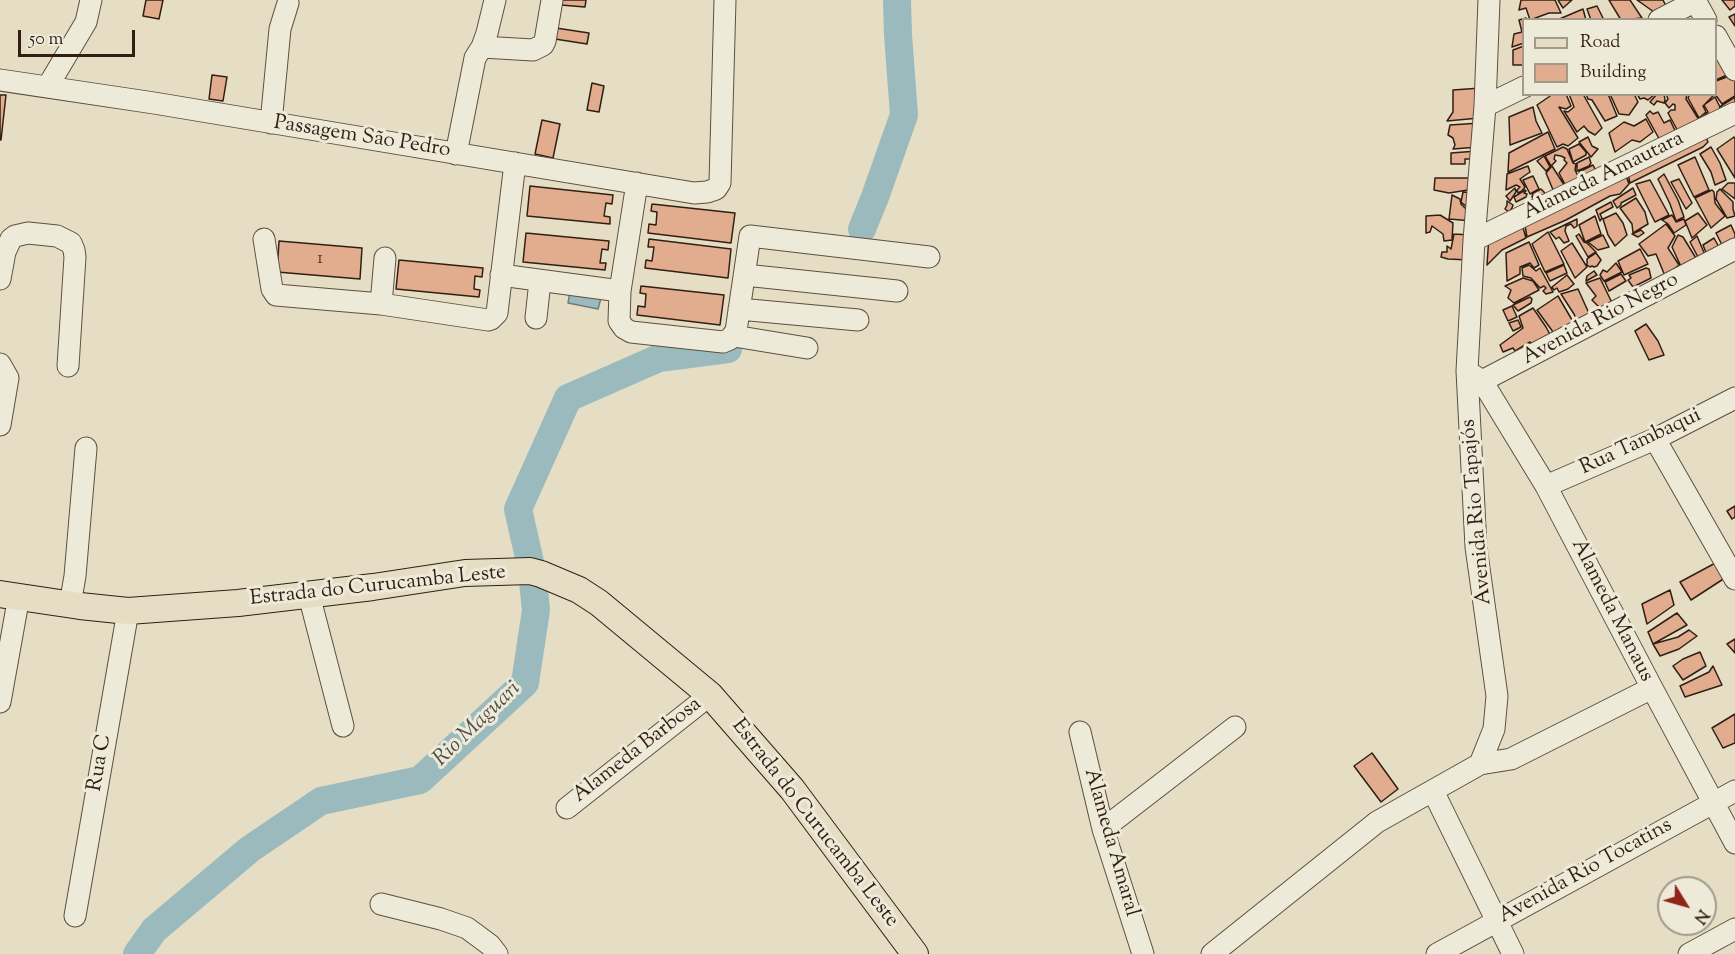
<!DOCTYPE html>
<html>
<head>
<meta charset="utf-8">
<style>
	body { margin:0 }
	#map { position:relative; width:1735px; height:954px; overflow:hidden; background:#e5dec4; font-family:"Sorts Mill Goudy",serif }
	canvas { display:block }
	.legend { position:absolute; left:1522px; top:18px; width:195px; height:78px; box-sizing:border-box; background:#eeead9; border:2px solid #a2998a; margin:0; padding:8px 10px; list-style:none; font-size:18px; color:#311f13 }
	.legend li { display:flex; align-items:center; gap:12px; height:30px }
	.legend b { width:30px; border:2px solid #a2998a }
	.north { position:absolute; left:1657px; top:876px; width:60px; height:60px; box-sizing:border-box; background:#eeead9; border:2px solid #a2998a; border-radius:50%; rotate:127deg; font-size:16px; font-weight:700; line-height:24px; text-align:center; color:#311f13 }
	.north::after { content:''; display:block; margin:auto; width:21px; height:27px; background:#8f2418; clip-path:polygon(50% 0,100% 100%,50% 72%,0 100%) }
	.scale { position:absolute; left:18px; top:30px; width:117px; height:27px; box-sizing:border-box; border:3px solid #311f13; border-top:0; padding-left:8px; font-size:18px; line-height:21px; white-space:nowrap; color:#311f13; -webkit-text-stroke:4px #eeead9; paint-order:stroke }
</style>
</head>
<body>
<div id="map">
<canvas width="1735" height="954"></canvas>
<ul class="legend">
<li><b style="height:8px;background:#e5dec4"></b>Road</li>
<li><b style="height:16px;background:#e1ad8e"></b>Building</li>
</ul>
<div class="north">N</div>
<div class="scale">50 m</div>
</div>
<script>
const ctx = document.querySelector('canvas').getContext('2d');
ctx.lineJoin = 'round';
function fillPath(path, color) {
  ctx.fillStyle = color;
  ctx.fill(path, 'evenodd');
}
function toPath(rows) {
  const path = new Path2D();
  for (const r of rows) {
    path.moveTo(r[0], r[1]);
    for (let i = 2; i < r.length; i += 2) path.lineTo(r[i], r[i + 1]);
  }
  return path;
}
function trace(path, color, width, dash) {
  ctx.strokeStyle = color;
  ctx.lineWidth = width;
  ctx.lineCap = dash ? 'butt' : 'round';
  ctx.setLineDash(dash || []);
  ctx.stroke(path);
}
function label(font, color, halo, rows, align = 'center') {
  ctx.font = font + ' "Sorts Mill Goudy",serif';
  ctx.lineWidth = 6;
  ctx.setLineDash([]);
  ctx.textBaseline = 'middle';
  ctx.strokeStyle = halo;
  ctx.fillStyle = color;
  for (const [text, x, y, turn = 0] of rows) {
    ctx.save();
    ctx.translate(x, y);
    ctx.rotate((+turn || 0) * Math.PI / 180);
    ctx.textAlign = isNaN(turn) ? turn : align;
    if (halo) ctx.strokeText(text, 0, 0);
    ctx.fillText(text, 0, 0);
    ctx.restore();
  }
}
const water = toPath([
	[570,292,601,298,598,309,568,303,570,292]
]);
fillPath(water, '#9ababd');
trace(water, '#707c79', 1.5);
trace(toPath([
	[862,229,875,197,904,115,898,35,897,0],
	[137,954,154,930,250,849,321,801,420,780,525,683,536,610,532,571,518,509,568,398,659,358,728,349]
]), '#9ababd', 28);
const building = toPath([
	[146,0,163,0,159,19,143,16,146,0],
	[561,0,586,0,585,7,561,5,561,0],
	[1521,0,1555,0,1561,13,1549,13,1530,20,1526,8,1519,10,1521,0],
	[1558,0,1572,0,1563,8,1558,0],
	[1609,0,1630,0,1642,18,1621,20,1609,0],
	[1637,0,1663,0,1666,6,1654,12,1637,0],
	[1722,0,1735,0,1735,6,1730,10,1722,0],
	[1597,6,1604,20,1591,20,1587,9,1597,6],
	[1583,9,1586,20,1557,20,1583,9],
	[1735,14,1735,26,1729,17,1735,14],
	[1526,18,1527,20,1524,20,1524,43,1512,47,1514,34,1522,32,1519,20,1526,18],
	[556,28,589,33,587,44,555,39,556,28],
	[1524,46,1524,65,1513,65,1513,50,1524,46],
	[1723,58,1729,74,1716,80,1716,61,1723,58],
	[212,75,227,77,223,101,209,99,212,75],
	[1732,75,1735,80,1735,96,1722,104,1715,94,1716,81,1732,75],
	[592,83,604,86,599,112,587,110,592,83],
	[1481,88,1479,118,1447,121,1453,112,1453,90,1481,88],
	[1553,94,1566,94,1571,106,1566,109,1559,107,1578,138,1568,146,1563,144,1557,147,1537,105,1553,94],
	[1569,94,1583,94,1602,128,1595,135,1588,131,1584,126,1577,132,1564,111,1568,112,1574,107,1569,94],
	[1586,94,1608,94,1617,116,1605,121,1592,100,1588,99,1586,94],
	[1610,94,1634,94,1638,102,1629,115,1619,114,1610,94],
	[1637,94,1655,94,1648,100,1644,98,1640,99,1637,94],
	[1657,94,1664,94,1665,100,1664,103,1657,101,1654,105,1650,102,1657,94],
	[1666,94,1687,94,1686,99,1699,120,1680,135,1668,113,1671,110,1675,110,1675,105,1673,104,1669,108,1665,103,1668,99,1666,94],
	[1690,94,1714,95,1703,106,1706,112,1699,118,1688,98,1690,94],
	[0,95,6,95,1,140,0,140,0,95],
	[1715,97,1720,107,1717,114,1701,119,1708,112,1704,105,1715,97],
	[1735,97,1735,109,1723,115,1721,106,1735,97],
	[1533,107,1536,121,1542,133,1510,145,1509,117,1533,107],
	[1650,111,1653,114,1658,112,1664,123,1670,120,1678,137,1662,144,1646,115,1650,111],
	[1646,119,1653,132,1640,142,1632,140,1615,152,1609,133,1624,122,1634,126,1646,119],
	[542,120,560,124,553,158,535,154,542,120],
	[1480,123,1478,147,1453,149,1455,145,1453,138,1448,135,1450,125,1480,123],
	[1548,132,1555,149,1508,172,1509,153,1548,132],
	[1705,135,1708,142,1703,147,1630,183,1627,170,1705,135],
	[1588,137,1592,146,1598,149,1591,157,1579,142,1588,137],
	[1734,137,1735,139,1735,178,1717,149,1734,137],
	[1579,144,1586,152,1586,155,1573,162,1569,149,1579,144],
	[1563,147,1567,149,1573,163,1576,164,1575,170,1582,184,1569,192,1559,173,1567,163,1564,160,1565,158,1561,156,1555,155,1554,159,1556,161,1551,166,1545,156,1563,147],
	[1711,147,1720,163,1726,180,1715,185,1711,172,1700,154,1711,147],
	[1477,151,1477,159,1465,159,1465,164,1451,164,1451,153,1477,151],
	[1544,156,1550,167,1546,171,1537,161,1544,156],
	[1589,157,1591,163,1589,166,1577,171,1577,163,1589,157],
	[1695,157,1709,190,1694,197,1678,165,1695,157],
	[1593,165,1599,177,1583,184,1579,172,1593,165],
	[1528,166,1530,172,1520,179,1525,187,1522,191,1518,193,1517,190,1520,187,1516,185,1506,190,1507,174,1528,166],
	[1552,166,1568,191,1556,197,1546,173,1552,166],
	[1625,173,1629,184,1620,194,1610,196,1566,220,1527,237,1524,220,1625,173],
	[1664,174,1678,200,1684,217,1676,221,1670,204,1658,179,1664,174],
	[1533,176,1539,189,1530,194,1523,180,1533,176],
	[1435,178,1475,178,1474,189,1449,193,1434,190,1435,178],
	[1679,179,1692,203,1686,209,1671,182,1679,179],
	[1650,180,1669,215,1655,222,1636,184,1650,180],
	[1728,183,1735,183,1735,199,1722,189,1728,183],
	[530,186,613,195,612,204,606,203,604,216,610,217,610,224,527,216,530,186],
	[1515,188,1516,192,1510,201,1506,196,1515,188],
	[1633,188,1636,195,1621,203,1621,205,1617,208,1613,201,1633,188],
	[1541,189,1544,192,1547,199,1537,202,1532,197,1533,193,1541,189],
	[1720,189,1733,202,1733,209,1735,216,1727,218,1716,199,1717,192,1720,189],
	[1525,190,1526,191,1524,193,1527,194,1526,197,1516,202,1514,197,1525,190],
	[1712,190,1714,192,1715,203,1725,216,1711,228,1695,198,1712,190],
	[1463,192,1475,193,1467,207,1461,202,1463,192],
	[1452,195,1460,199,1461,204,1465,208,1474,207,1473,221,1449,219,1452,195],
	[1636,198,1645,212,1648,224,1633,233,1632,224,1620,208,1636,198],
	[1507,201,1513,205,1512,208,1509,212,1505,209,1507,205,1507,201],
	[1611,202,1613,207,1600,214,1602,218,1600,221,1596,210,1611,202],
	[652,204,735,213,731,243,648,233,649,224,656,225,657,212,651,211,652,204],
	[1616,213,1623,223,1627,235,1615,246,1608,235,1603,219,1616,213],
	[1698,213,1707,225,1692,238,1685,221,1698,213],
	[1440,215,1453,223,1452,240,1444,241,1443,234,1432,226,1430,232,1426,233,1426,216,1440,215],
	[1672,215,1676,222,1684,219,1686,225,1674,233,1668,224,1662,220,1672,215],
	[1595,216,1601,234,1585,242,1579,225,1595,216],
	[1577,219,1577,226,1574,228,1571,224,1566,226,1565,231,1569,241,1564,243,1559,237,1556,239,1550,232,1577,219],
	[1521,221,1526,238,1502,250,1487,265,1489,236,1521,221],
	[1666,224,1675,236,1668,248,1679,265,1665,276,1656,254,1648,256,1639,244,1666,224],
	[1731,225,1735,234,1735,244,1725,251,1716,233,1731,225],
	[1641,230,1644,233,1638,237,1632,234,1641,230],
	[1548,232,1564,264,1545,272,1532,244,1548,232],
	[526,233,609,241,608,250,602,249,600,263,606,263,605,270,523,262,526,233],
	[1454,234,1471,235,1470,260,1448,259,1441,257,1442,252,1447,252,1447,246,1451,249,1454,234],
	[1579,234,1584,242,1587,243,1596,252,1588,257,1576,236,1579,234],
	[1603,235,1609,247,1598,250,1588,242,1603,235],
	[1678,235,1683,237,1699,263,1683,271,1672,247,1678,235],
	[1697,236,1705,255,1699,259,1690,242,1697,236],
	[1714,238,1721,251,1709,260,1703,245,1714,238],
	[649,239,731,249,728,278,645,268,646,260,652,261,654,247,648,247,649,239],
	[279,241,362,248,360,279,277,272,279,241],
	[1529,242,1539,265,1534,268,1530,263,1520,267,1520,274,1507,281,1506,253,1529,242],
	[1572,243,1587,267,1575,278,1561,251,1572,243],
	[1640,249,1648,264,1624,275,1618,261,1640,249],
	[1596,253,1601,260,1597,266,1594,267,1592,266,1590,267,1587,265,1587,259,1596,253],
	[399,260,483,268,482,277,475,276,474,289,480,290,479,297,396,289,399,260],
	[1616,263,1622,272,1604,281,1600,275,1603,270,1607,272,1616,263],
	[1529,265,1536,271,1540,268,1553,292,1546,294,1543,291,1546,288,1544,286,1540,288,1531,278,1523,276,1522,268,1529,265],
	[1564,265,1567,273,1550,281,1546,273,1564,265],
	[1646,268,1649,269,1651,278,1633,287,1628,280,1631,278,1629,275,1646,268],
	[1594,271,1597,275,1586,281,1587,276,1594,271],
	[1621,274,1626,281,1609,291,1605,282,1621,274],
	[1567,275,1574,284,1568,289,1559,292,1557,288,1554,290,1552,287,1567,275],
	[1523,278,1533,281,1539,290,1514,303,1508,298,1511,290,1505,286,1523,278],
	[1600,278,1616,311,1600,308,1592,300,1596,296,1586,283,1600,278],
	[641,286,724,295,720,325,637,315,638,306,645,307,646,294,640,293,641,286],
	[1578,289,1592,320,1579,325,1574,314,1561,294,1578,289],
	[1558,296,1575,325,1556,336,1537,310,1558,296],
	[1530,297,1532,299,1531,303,1518,311,1513,305,1530,297],
	[1512,306,1517,317,1508,321,1503,310,1512,306],
	[1533,308,1546,327,1553,340,1537,347,1530,342,1515,351,1513,348,1503,352,1500,345,1523,328,1519,316,1533,308],
	[1518,320,1521,327,1513,331,1509,323,1518,320],
	[1646,324,1658,341,1664,355,1649,360,1635,331,1646,324],
	[1735,506,1735,517,1732,519,1727,511,1735,506],
	[1721,560,1728,576,1691,600,1680,582,1721,560],
	[1670,590,1674,605,1647,624,1642,604,1670,590],
	[1677,613,1687,625,1653,644,1648,632,1677,613],
	[1689,630,1697,636,1679,649,1660,656,1653,644,1678,637,1689,630],
	[1735,639,1735,653,1727,644,1735,639],
	[1700,652,1706,666,1683,680,1673,666,1683,659,1700,652],
	[1713,666,1722,685,1685,697,1680,686,1709,672,1713,666],
	[1735,714,1735,743,1723,748,1712,728,1735,714],
	[1372,753,1398,789,1381,802,1354,766,1372,753]
]);
fillPath(building, '#e1ad8e');
trace(building, '#311f13', 1.5);
const minor = toPath([
	[1695,0,1706,20],
	[1659,20,1696,1],
	[1716,36,1735,70],
	[482,47,533,50,543,45,545,41,552,0],
	[0,80,154,103,694,193,707,192,716,189,720,183,725,0],
	[48,86,86,22,91,0],
	[1485,106,1524,87],
	[271,123,280,29,288,3],
	[456,154,475,58,482,47,487,33,495,0],
	[637,183,620,291,619,321,624,328,631,332,723,342,730,339,736,331,750,236,929,257],
	[264,239,272,289,276,295,381,304,488,320,491,319,497,313,515,163],
	[1474,240,1735,113],
	[501,275,620,291],
	[745,275,897,291],
	[0,279,5,252,11,239,15,236,28,233,57,236,71,243,74,250,75,257,68,366],
	[381,304,385,258],
	[739,309,858,320],
	[536,318,540,281],
	[734,336,807,348],
	[0,364,8,378,0,425],
	[1473,375,1482,381,1735,249],
	[1482,381,1546,486,1652,688,1735,843],
	[1655,439,1735,579],
	[1546,486,1655,439,1735,398],
	[309,595,343,726],
	[70,605,75,576,86,448],
	[0,702,19,596],
	[1080,732,1103,829,1143,954],
	[1480,764,1511,759,1652,688],
	[1433,791,1513,954],
	[567,808,710,695],
	[1103,829,1235,727],
	[381,904,441,919,467,928,490,945,497,954],
	[75,916,128,611],
	[1212,954,1377,822,1480,764,1494,729,1497,696,1476,547,1467,371,1474,240,1485,106,1489,0],
	[1437,954,1735,791],
	[1689,954,1735,929]
]);
const major = toPath([
	[0,594,80,606,128,611,238,603,373,587,465,573,530,571,541,574,579,590,599,603,710,695,792,789,915,954]
]);
trace(minor, '#5e4f3f', 23);
trace(major, '#311f13', 28);
trace(minor, '#eeead9', 21);
trace(major, '#e5dec4', 26);
label('18px', '#5d4232', null, [
	["1",320,260]
]);
label('21px', '#311f13', '#eeead9', [
	["Passagem São Pedro",362,138,9],
	["Alameda Amautara",1604,177,-26],
	["Avenida Rio Negro",1601,320,-28],
	["Rua Tambaqui",1641,443,-25],
	["Avenida Rio Tapajós",1478,512,-95],
	["Estrada do Curucamba Leste",378,587,-6],
	["Alameda Manaus",1611,611,63],
	["Alameda Barbosa",638,751,-38],
	["Rua C",101,763,-80],
	["Estrada do Curucamba Leste",814,824,52],
	["Alameda Amaral",1110,843,74],
	["Avenida Rio Tocatins",1586,872,-29]
]);
label('italic 22px', '#504e46', '#eeead9', [
	["Rio Maguari",478,725,-44]
]);
</script>
</body>
</html>
